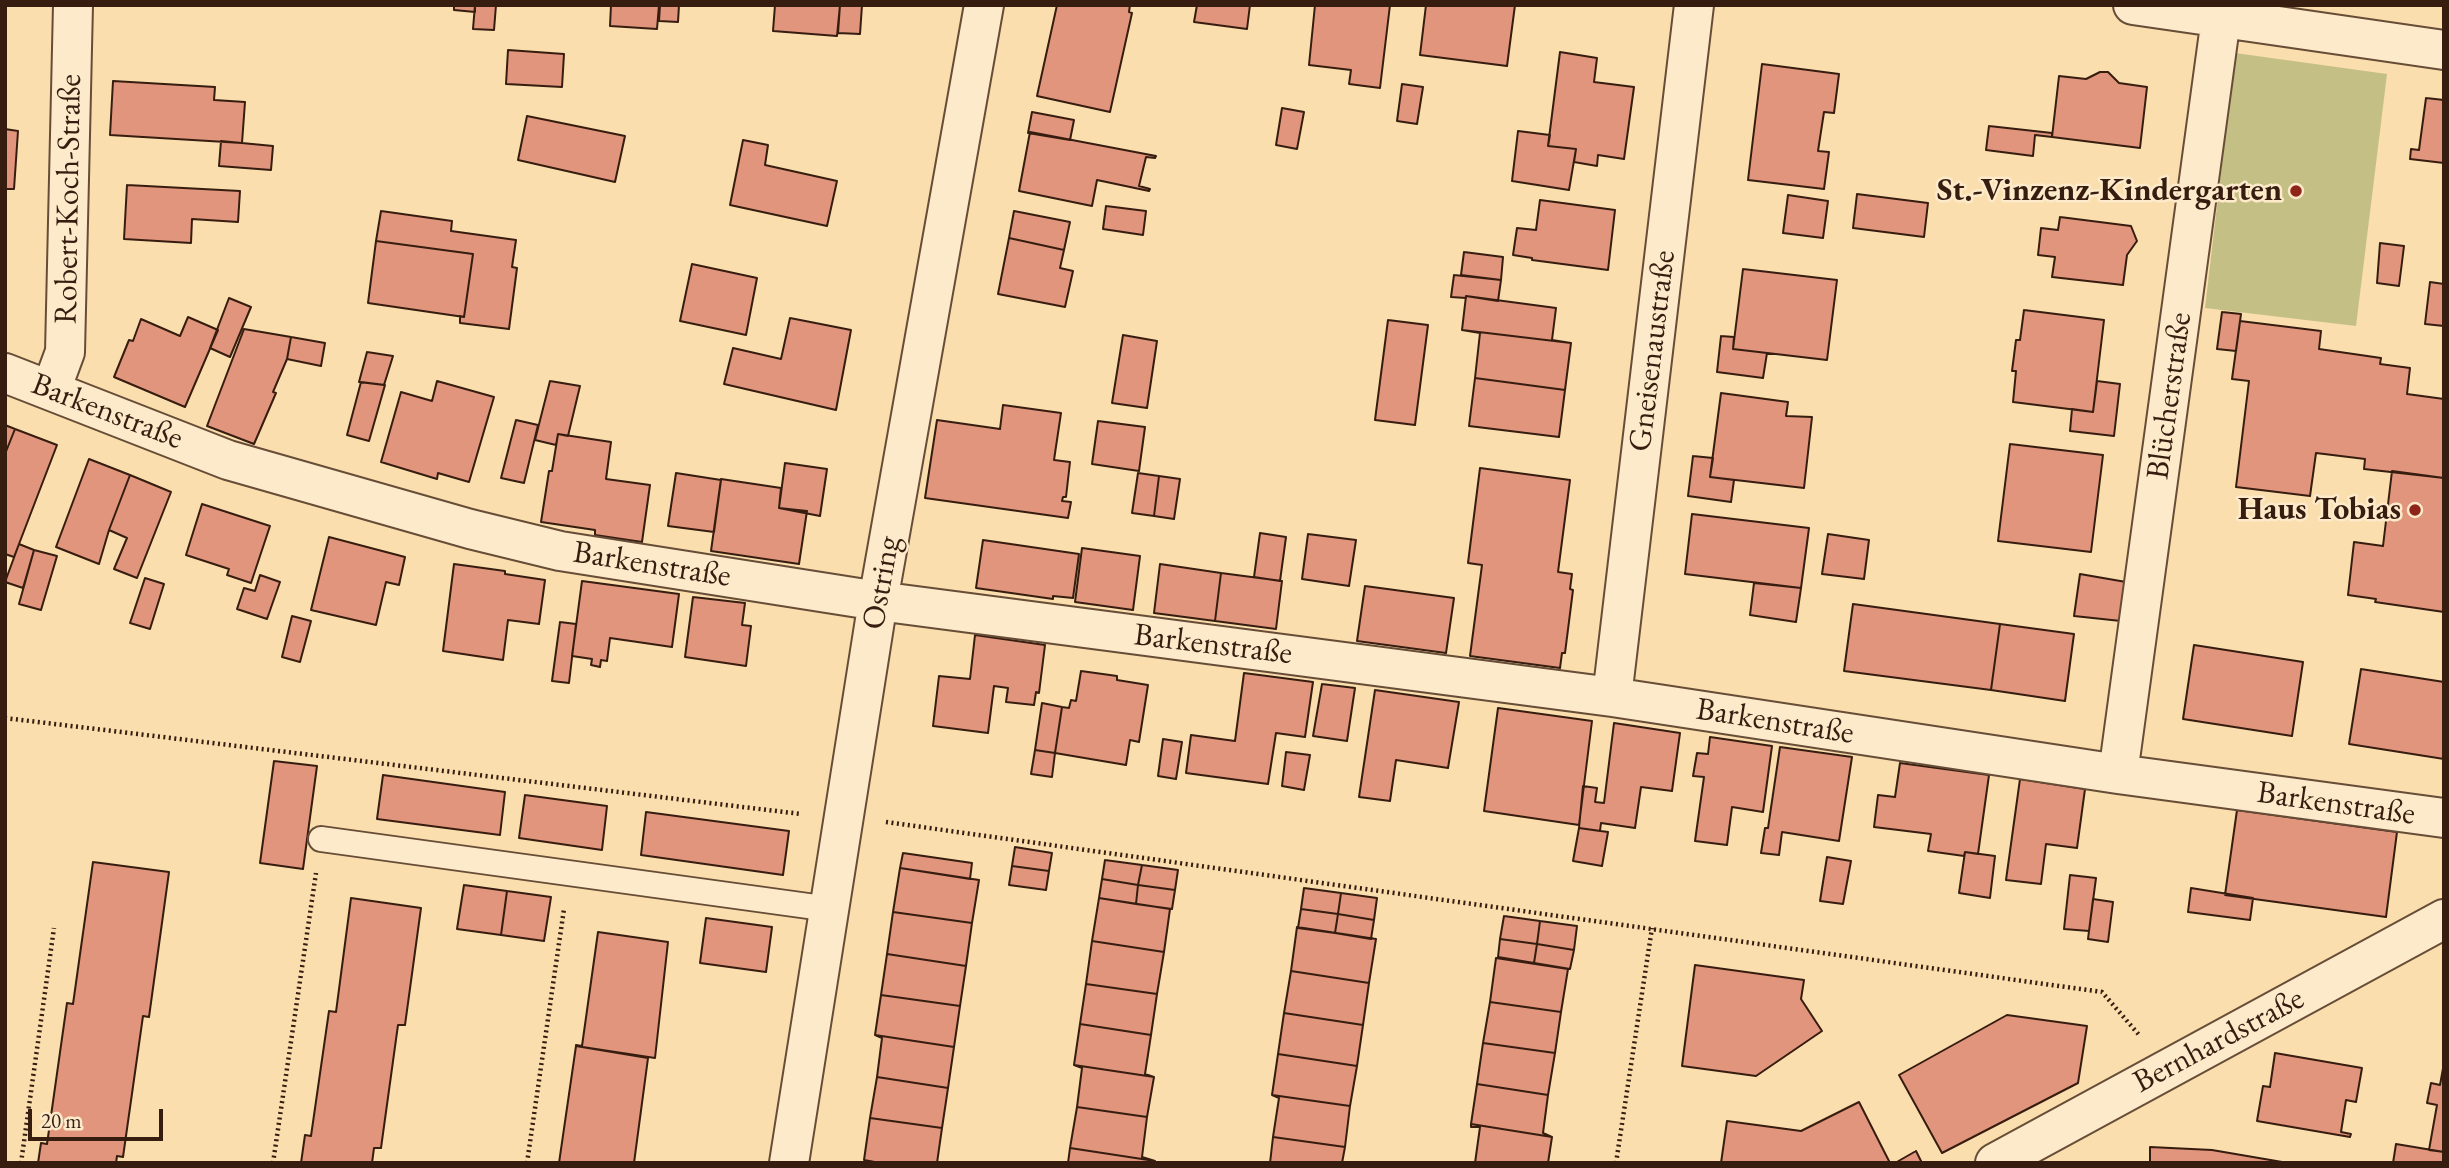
<!DOCTYPE html>
<html>
<head>
<meta charset="utf-8">
<style>
	body { margin:0 }
	#map { position:relative; width:2449px; height:1168px; overflow:hidden; background:#fadead; font-family:"EB Garamond",serif }
	canvas { display:block }
	.frame { position:absolute; inset:0; border:7px solid #361d10; pointer-events:none }
	.scale { position:absolute; left:28px; top:1109px; width:135px; height:32px; box-sizing:border-box; border:4px solid #361d10; border-top:0; padding-left:9px; font-size:21px; line-height:24px; white-space:nowrap; color:#361d10; -webkit-text-stroke:5px #fceaca; paint-order:stroke }
</style>
</head>
<body>
<div id="map">
<canvas width="2449" height="1168"></canvas>
<div class="frame"></div>
<div class="scale">20 m</div>
</div>
<script>
const ctx = document.querySelector('canvas').getContext('2d');
ctx.lineJoin = 'round';
function fillPath(path, color) {
  ctx.fillStyle = color;
  ctx.fill(path, 'evenodd');
}
function toPath(rows) {
  const path = new Path2D();
  for (const r of rows) {
    path.moveTo(r[0], r[1]);
    for (let i = 2; i < r.length; i += 2) path.lineTo(r[i], r[i + 1]);
  }
  return path;
}
function trace(path, color, width, dash) {
  ctx.strokeStyle = color;
  ctx.lineWidth = width;
  ctx.lineCap = dash ? 'butt' : 'round';
  ctx.setLineDash(dash || []);
  ctx.stroke(path);
}
function label(font, color, halo, rows, align = 'center') {
  ctx.font = font + ' "EB Garamond",serif';
  ctx.lineWidth = 5;
  ctx.setLineDash([]);
  ctx.textBaseline = 'middle';
  ctx.strokeStyle = halo;
  ctx.fillStyle = color;
  for (const [text, x, y, turn = 0] of rows) {
    ctx.save();
    ctx.translate(x, y);
    ctx.rotate((+turn || 0) * Math.PI / 180);
    ctx.textAlign = isNaN(turn) ? turn : align;
    if (halo) ctx.strokeText(text, 0, 0);
    ctx.fillText(text, 0, 0);
    ctx.restore();
  }
}
fillPath(toPath([
	[2235,53,2387,74,2356,326,2205,308]
]), '#c4c085');
const building = toPath([
	[454,5,475,5,475,12,454,10,454,5],
	[475,5,496,5,494,30,473,29,475,5],
	[611,5,659,5,657,29,610,26,611,5],
	[660,5,679,5,678,22,659,21,660,5],
	[775,5,840,5,837,36,773,31,775,5],
	[840,5,862,5,860,34,838,33,840,5],
	[1057,5,1130,5,1129,12,1132,13,1110,112,1037,96,1057,5],
	[1197,5,1250,5,1247,29,1194,22,1197,5],
	[1315,5,1390,5,1380,88,1349,84,1351,70,1309,65,1315,5],
	[1426,5,1515,5,1507,66,1420,55,1426,5],
	[508,50,564,54,562,87,506,84,508,50],
	[1560,52,1597,58,1594,82,1634,87,1624,159,1598,155,1597,166,1574,162,1576,149,1548,146,1560,52],
	[1762,64,1839,74,1834,113,1824,112,1818,151,1829,152,1824,189,1748,180,1762,64],
	[2100,72,2108,72,2119,83,2147,87,2140,148,2052,137,2059,76,2086,79,2100,72],
	[113,81,215,87,214,100,245,102,242,143,110,135,113,81],
	[1402,84,1423,87,1417,124,1397,121,1402,84],
	[2426,98,2444,100,2444,163,2410,159,2411,149,2419,150,2426,98],
	[1282,108,1304,112,1297,149,1276,145,1282,108],
	[1032,112,1074,120,1070,140,1028,133,1032,112],
	[527,116,625,136,615,182,518,160,527,116],
	[1989,126,2052,133,2052,137,2035,135,2033,156,1986,150,1989,126],
	[5,129,18,131,14,189,5,189,5,129],
	[1518,131,1550,135,1548,146,1576,149,1569,190,1512,181,1518,131],
	[1030,132,1156,156,1155,158,1146,157,1139,186,1150,189,1149,191,1097,180,1092,206,1019,191,1030,132],
	[743,140,768,145,765,165,837,181,827,226,730,205,743,140],
	[221,141,273,146,271,170,219,166,221,141],
	[127,185,240,191,238,222,192,219,191,243,124,239,127,185],
	[1857,194,1928,203,1924,237,1853,228,1857,194],
	[1788,195,1828,201,1823,238,1783,233,1788,195],
	[1540,200,1615,210,1608,270,1532,260,1532,258,1513,255,1517,228,1536,230,1540,200],
	[1106,206,1146,211,1143,235,1103,229,1106,206],
	[381,211,452,221,451,231,516,240,512,267,517,268,509,329,460,323,460,316,464,317,473,254,376,241,381,211],
	[1014,211,1070,222,1064,250,1009,238,1014,211],
	[2060,217,2131,226,2137,241,2127,255,2123,285,2052,277,2055,257,2038,255,2041,228,2058,230,2060,217],
	[1009,238,1064,250,1060,268,1073,271,1065,307,998,294,1009,238],
	[376,241,473,254,464,317,368,303,376,241],
	[2380,243,2404,246,2399,286,2377,283,2380,243],
	[1464,252,1503,257,1501,280,1461,275,1464,252],
	[692,264,757,278,746,335,680,321,692,264],
	[1743,269,1837,280,1827,360,1733,349,1743,269],
	[1454,275,1501,280,1498,301,1466,296,1466,298,1451,297,1454,275],
	[2430,282,2444,284,2444,326,2425,324,2430,282],
	[1466,296,1556,308,1552,340,1571,343,1462,330,1466,296],
	[229,298,251,307,230,357,210,348,229,298],
	[2024,310,2104,320,2093,412,2013,402,2016,371,2012,371,2016,340,2020,340,2024,310],
	[2222,312,2241,314,2236,351,2217,349,2222,312],
	[188,317,218,330,185,407,114,377,129,340,133,341,141,319,180,336,188,317],
	[790,318,851,330,836,410,724,384,733,348,781,359,790,318],
	[1388,320,1428,325,1415,425,1375,420,1388,320],
	[2240,321,2321,331,2319,349,2381,358,2380,364,2410,368,2407,394,2444,399,2444,478,2364,469,2365,459,2316,453,2310,496,2236,487,2249,381,2232,379,2240,321],
	[244,329,291,337,287,359,273,392,276,393,254,444,207,426,244,329],
	[1462,330,1571,343,1565,390,1475,378,1480,333,1462,330],
	[1123,335,1157,341,1147,408,1112,403,1123,335],
	[1721,336,1734,337,1733,349,1767,353,1763,378,1717,372,1721,336],
	[291,337,325,343,321,366,287,359,291,337],
	[367,352,393,356,384,385,359,382,367,352],
	[1475,378,1565,390,1559,437,1469,426,1475,378],
	[437,381,494,397,469,482,438,473,437,479,381,462,401,392,432,401,437,381],
	[550,381,580,386,568,436,558,434,556,445,535,440,550,381],
	[2097,381,2120,384,2114,436,2070,431,2072,409,2093,412,2097,381],
	[361,382,385,385,369,441,347,435,361,382],
	[1721,393,1788,402,1786,416,1812,417,1804,488,1710,477,1721,393],
	[1003,405,1061,413,1054,460,1070,462,1066,497,1063,497,1062,501,1071,502,1068,518,925,498,937,420,1000,429,1003,405],
	[516,420,538,425,524,483,501,478,516,420],
	[1098,421,1145,427,1139,471,1092,464,1098,421],
	[5,425,15,429,5,454,5,425],
	[15,429,57,445,14,557,5,554,5,454,15,429],
	[558,434,611,442,606,479,650,485,642,542,595,535,595,530,541,522,549,471,552,471,558,434],
	[2010,444,2103,455,2091,552,1998,541,2010,444],
	[1693,456,1713,458,1710,477,1734,480,1731,502,1688,496,1693,456],
	[89,459,130,475,109,530,99,564,56,547,89,459],
	[785,463,827,469,820,516,779,508,785,463],
	[1480,468,1570,480,1558,572,1572,574,1570,589,1573,590,1565,653,1562,653,1560,668,1470,656,1482,565,1468,563,1480,468],
	[2392,471,2444,478,2444,612,2375,602,2376,599,2348,595,2354,542,2383,546,2392,471],
	[676,473,721,480,714,532,668,526,676,473],
	[1138,473,1159,476,1154,516,1132,513,1138,473],
	[130,475,171,492,137,578,114,569,127,538,109,530,130,475],
	[1159,476,1180,479,1174,519,1154,516,1159,476],
	[721,479,781,488,779,508,807,511,799,564,711,551,721,479],
	[202,504,270,526,251,583,227,575,229,569,186,555,202,504],
	[1692,514,1809,528,1801,588,1685,574,1692,514],
	[1260,533,1286,537,1280,581,1254,577,1260,533],
	[1308,534,1356,540,1349,586,1302,579,1308,534],
	[1828,534,1869,540,1864,579,1822,574,1828,534],
	[329,537,405,557,399,585,386,582,376,625,311,610,329,537],
	[983,540,1079,554,1073,598,1053,596,1053,599,976,588,983,540],
	[19,544,34,550,23,588,5,582,19,544],
	[1082,548,1140,556,1133,610,1075,602,1082,548],
	[34,550,57,556,41,610,19,604,34,550],
	[454,564,505,571,505,574,545,580,539,624,508,620,503,660,443,651,454,564],
	[1160,564,1221,573,1215,621,1154,613,1160,564],
	[1221,573,1282,581,1276,629,1215,621,1221,573],
	[2080,574,2126,582,2121,621,2074,616,2080,574],
	[260,575,280,582,267,619,237,609,244,588,255,591,260,575],
	[145,578,164,584,150,629,130,623,145,578],
	[582,581,679,594,672,647,610,638,607,661,601,660,600,667,591,665,592,659,572,656,582,581],
	[1754,583,1801,588,1796,622,1750,615,1754,583],
	[1365,586,1454,598,1446,653,1357,641,1365,586],
	[693,597,745,603,742,625,751,626,746,666,685,657,693,597],
	[1853,604,2000,624,1991,690,1844,671,1853,604],
	[292,616,311,621,300,662,282,657,292,616],
	[560,622,576,624,569,683,552,681,560,622],
	[2000,624,2074,634,2065,701,1991,690,2000,624],
	[975,635,1045,645,1039,693,1036,692,1034,705,1006,702,1008,688,994,686,988,733,933,726,939,676,970,679,975,635],
	[2194,645,2303,662,2292,736,2183,719,2194,645],
	[2361,669,2444,682,2444,759,2349,744,2361,669],
	[1081,671,1117,676,1117,680,1148,685,1139,742,1130,740,1126,765,1055,753,1062,707,1069,708,1071,700,1076,701,1081,671],
	[1244,673,1313,682,1305,737,1276,733,1268,784,1186,773,1191,735,1235,741,1244,673],
	[1322,684,1355,688,1347,741,1313,736,1322,684],
	[1375,690,1459,702,1448,768,1396,760,1390,801,1359,797,1375,690],
	[1042,703,1062,707,1055,753,1035,750,1042,703],
	[1498,708,1592,721,1579,825,1484,811,1498,708],
	[1614,723,1680,733,1672,791,1641,787,1635,828,1601,823,1600,831,1579,828,1583,786,1597,788,1595,802,1604,803,1614,723],
	[1710,737,1772,746,1763,812,1732,807,1727,845,1695,841,1704,777,1693,776,1697,753,1708,754,1710,737],
	[1163,739,1182,742,1176,779,1158,776,1163,739],
	[1780,747,1852,757,1839,841,1782,832,1779,855,1761,853,1765,828,1768,828,1780,747],
	[1035,750,1055,753,1052,777,1031,774,1035,750],
	[1286,752,1310,755,1304,790,1282,786,1286,752],
	[274,761,317,766,303,869,260,863,274,761],
	[1900,763,1989,775,1978,854,1965,852,1964,856,1928,851,1931,834,1874,827,1878,795,1895,797,1900,763],
	[383,775,505,792,500,835,377,819,383,775],
	[2020,779,2085,789,2077,848,2046,844,2041,884,2006,880,2020,779],
	[525,795,607,806,602,850,519,838,525,795],
	[2237,810,2397,832,2386,917,2225,895,2237,810],
	[646,812,789,831,783,875,641,855,646,812],
	[1579,828,1608,832,1602,866,1573,861,1579,828],
	[1015,847,1052,853,1049,871,1012,866,1015,847],
	[1965,852,1995,856,1990,898,1959,893,1965,852],
	[903,853,972,863,970,879,900,868,903,853],
	[1827,857,1851,861,1843,904,1820,901,1827,857],
	[1105,860,1142,865,1138,885,1102,879,1105,860],
	[93,862,169,872,149,1017,143,1016,123,1157,117,1156,116,1163,38,1163,41,1143,47,1144,67,1003,73,1004,93,862],
	[1142,865,1178,870,1175,890,1138,885,1142,865],
	[1012,866,1049,871,1046,890,1009,885,1012,866],
	[900,868,979,880,972,923,893,912,900,868],
	[2070,875,2096,878,2089,931,2064,929,2070,875],
	[1102,879,1138,885,1136,904,1099,898,1102,879],
	[464,885,507,891,501,935,457,929,464,885],
	[1138,885,1175,890,1172,909,1136,904,1138,885],
	[1304,888,1341,893,1338,914,1301,909,1304,888],
	[2191,888,2253,898,2250,920,2188,912,2191,888],
	[507,891,551,897,544,941,501,935,507,891],
	[1341,893,1377,898,1374,920,1338,914,1341,893],
	[351,898,421,908,405,1025,398,1025,381,1148,374,1148,372,1163,301,1163,305,1135,311,1136,329,1011,336,1012,351,898],
	[1099,898,1170,909,1164,952,1092,941,1099,898],
	[2093,899,2113,902,2108,942,2088,939,2093,899],
	[1301,909,1338,914,1335,933,1298,928,1301,909],
	[893,912,972,923,966,966,887,954,893,912],
	[1338,914,1374,920,1371,939,1335,933,1338,914],
	[1504,916,1540,921,1537,944,1500,939,1504,916],
	[706,918,772,927,766,972,700,963,706,918],
	[1540,921,1577,926,1574,950,1537,944,1540,921],
	[1297,927,1376,939,1369,983,1291,971,1297,927],
	[598,932,668,942,655,1058,576,1046,576,1045,582,1046,598,932],
	[1500,939,1537,944,1534,963,1498,957,1500,939],
	[1092,941,1164,952,1157,994,1086,984,1092,941],
	[1537,944,1574,950,1570,969,1534,963,1537,944],
	[887,954,966,966,960,1006,881,995,887,954],
	[1496,958,1568,969,1561,1012,1490,1002,1496,958],
	[1695,965,1804,980,1801,999,1822,1031,1756,1076,1682,1066,1695,965],
	[1291,971,1369,983,1363,1025,1284,1013,1291,971],
	[1086,984,1157,994,1151,1035,1080,1024,1086,984],
	[881,995,960,1006,954,1047,875,1035,881,995],
	[1490,1002,1561,1012,1555,1053,1483,1043,1490,1002],
	[1284,1013,1363,1025,1357,1066,1278,1054,1284,1013],
	[2007,1015,2087,1026,2078,1083,1942,1153,1899,1075,2007,1015],
	[1080,1024,1151,1035,1145,1074,1154,1077,1074,1065,1080,1024],
	[875,1035,954,1047,948,1088,877,1077,882,1038,875,1035],
	[1483,1043,1555,1053,1548,1095,1477,1084,1483,1043],
	[576,1046,648,1058,634,1163,559,1163,576,1046],
	[2275,1053,2362,1068,2356,1102,2346,1100,2341,1132,2351,1134,2350,1137,2257,1121,2263,1086,2270,1087,2275,1053],
	[1278,1054,1357,1066,1350,1106,1272,1095,1278,1054],
	[2444,1063,2444,1152,2429,1150,2437,1105,2427,1103,2431,1083,2440,1085,2444,1063],
	[1074,1065,1154,1077,1147,1117,1077,1107,1082,1068,1074,1065],
	[877,1077,948,1088,942,1128,870,1118,877,1077],
	[1477,1084,1548,1095,1543,1133,1552,1137,1471,1124,1477,1084],
	[1272,1095,1350,1106,1345,1147,1273,1137,1279,1098,1272,1095],
	[1859,1102,1890,1163,1721,1163,1727,1121,1801,1131,1859,1102],
	[1077,1107,1147,1117,1142,1157,1155,1161,1070,1148,1077,1107],
	[870,1118,942,1128,937,1163,880,1163,864,1160,870,1118],
	[1471,1124,1552,1137,1548,1163,1475,1163,1480,1127,1471,1127,1471,1124],
	[1273,1137,1345,1147,1342,1163,1270,1163,1273,1137],
	[2396,1144,2444,1152,2444,1163,2393,1163,2396,1144],
	[2150,1147,2212,1150,2288,1163,2150,1163,2150,1147],
	[1070,1148,1155,1161,1155,1162,1068,1163,1070,1148],
	[1916,1151,1922,1163,1895,1163,1916,1151]
]);
fillPath(building, '#e0957c');
trace(building, '#361d10', 2);
const service = toPath([
	[321,839,830,909]
]);
const minor = toPath([
	[2133,5,2444,50],
	[5,373,228,460,470,529,560,551,878,601,1612,697,2118,774,2444,818],
	[51,390,65,352,73,5],
	[1612,697,1694,5],
	[2118,774,2221,18],
	[789,1163,878,601,984,5],
	[1995,1163,2444,919]
]);
trace(service, '#674d37', 28);
trace(minor, '#674d37', 42);
trace(toPath([
	[5,718,801,814],
	[886,822,2102,992,2140,1036],
	[21,1163,54,928],
	[273,1163,316,873],
	[527,1163,564,909],
	[1616,1163,1652,928]
]), '#361d10', 4.5, [2, 3.5]);
trace(service, '#fceaca', 24);
trace(minor, '#fceaca', 38);
for (const [x, y, r, color] of [
	[2296,191,7,"#8f2418"],
	[2415,510,7,"#8f2418"]
]) {
  const dot = new Path2D();
  dot.arc(x, y, r, 0, 2 * Math.PI);
  ctx.fillStyle = color;
  ctx.fill(dot);
  trace(dot, '#fceaca', 2.5);
}
label('bold 32px', '#361d10', '#fceaca', [
	["St.-Vinzenz-Kindergarten",2282,191],
	["Haus Tobias",2401,510]
], 'right');
label('32px', '#361d10', '#fceaca', [
	["Robert-Koch-Straße",69,199,-89],
	["Gneisenaustraße",1653,351,-83],
	["Blücherstraße",2170,396,-82],
	["Barkenstraße",107,412,21],
	["Barkenstraße",652,565,9],
	["Ostring",882,583,-80],
	["Barkenstraße",1213,645,7],
	["Barkenstraße",1775,722,9],
	["Barkenstraße",2336,804,8],
	["Bernhardstraße",2219,1041,-28]
]);
</script>
</body>
</html>
